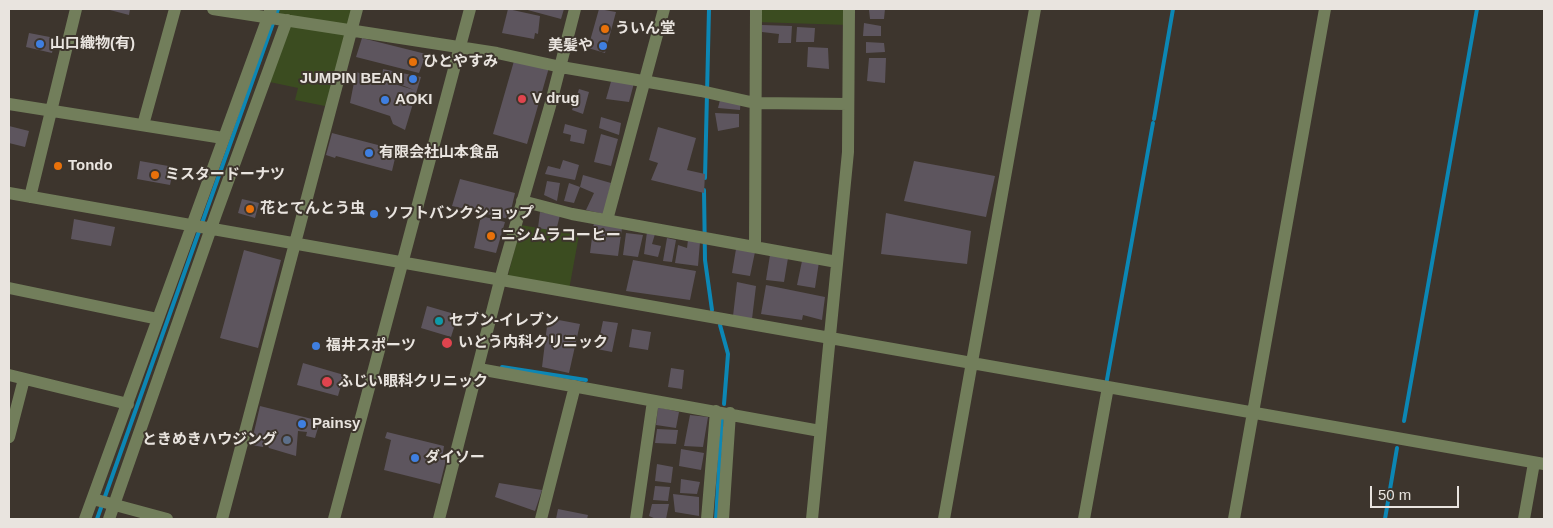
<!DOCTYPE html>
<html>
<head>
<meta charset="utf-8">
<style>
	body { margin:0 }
	#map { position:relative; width:1553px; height:528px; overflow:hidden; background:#3d352d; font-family:Arial,sans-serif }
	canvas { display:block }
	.frame { position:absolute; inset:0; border:10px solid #e9e4df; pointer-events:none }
	.scale { position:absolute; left:1370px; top:486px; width:89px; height:22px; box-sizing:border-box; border:2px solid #e9e4df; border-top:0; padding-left:6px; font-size:15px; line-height:18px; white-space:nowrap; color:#e9e4df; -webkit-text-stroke:4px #3d352d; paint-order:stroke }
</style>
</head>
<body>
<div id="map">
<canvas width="1553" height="528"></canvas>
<div class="frame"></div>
<div class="scale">50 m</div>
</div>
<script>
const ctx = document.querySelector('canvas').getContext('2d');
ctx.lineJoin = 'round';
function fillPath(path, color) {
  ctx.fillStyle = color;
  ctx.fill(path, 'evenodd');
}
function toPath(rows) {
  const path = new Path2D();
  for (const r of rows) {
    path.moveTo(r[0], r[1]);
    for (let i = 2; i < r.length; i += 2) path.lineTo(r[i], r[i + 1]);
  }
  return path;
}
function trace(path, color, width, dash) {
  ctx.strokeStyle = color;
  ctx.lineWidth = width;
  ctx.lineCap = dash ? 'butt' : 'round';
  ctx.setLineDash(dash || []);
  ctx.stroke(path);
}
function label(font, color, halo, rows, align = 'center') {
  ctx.font = font + ' Arial,"Noto Sans JP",sans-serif';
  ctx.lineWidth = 4;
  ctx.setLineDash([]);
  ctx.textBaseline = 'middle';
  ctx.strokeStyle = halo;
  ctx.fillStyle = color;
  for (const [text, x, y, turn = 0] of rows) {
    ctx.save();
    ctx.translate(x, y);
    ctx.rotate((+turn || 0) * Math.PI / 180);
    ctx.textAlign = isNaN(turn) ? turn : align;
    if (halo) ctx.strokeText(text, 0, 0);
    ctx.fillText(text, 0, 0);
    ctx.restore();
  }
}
fillPath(toPath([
	[279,9,356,9,325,106,295,100,298,88,265,81,287,22,275,18],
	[756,9,849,9,848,25,756,22],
	[521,225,579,235,569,290,507,279]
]), '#3b4c20');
trace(toPath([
	[1154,119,1173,9],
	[705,178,709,9],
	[704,190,705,260,712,310],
	[720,325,728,354,724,404],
	[502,367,586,380],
	[1106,385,1153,123],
	[1404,421,1477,9],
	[97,519,278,9],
	[716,519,722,418],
	[1385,519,1397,448]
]), '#0c87b5', 4);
fillPath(toPath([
	[106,9,130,9,129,15],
	[508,9,540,16,538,34,535,33,534,39,502,33],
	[524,9,564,9,561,19],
	[599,9,616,12,605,53,588,48],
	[885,9,884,19,870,19,869,10],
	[864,23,881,26,881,36,863,36],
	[762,25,792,26,791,43,778,43,779,34,762,32],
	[797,27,815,28,814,42,796,42],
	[29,33,55,38,52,53,26,47],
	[362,38,426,54,419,73,356,57],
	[866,42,884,43,885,52,866,53],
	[808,47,828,48,829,69,807,67],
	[516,54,550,64,527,144,493,134],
	[869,58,886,58,885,83,867,81],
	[383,69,421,77,405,130,393,124,390,116,350,103,356,72,414,90,382,77],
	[612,78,634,83,629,102,606,99],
	[579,89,589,92,583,114,572,110],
	[721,96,741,97,740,110,718,108],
	[715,113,739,114,739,127,718,131],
	[601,117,621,123,619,135,599,128],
	[565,124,587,130,584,144,570,141,571,135,563,133],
	[9,126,29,131,25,147,9,143],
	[658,127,696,138,687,170,705,174,704,193,651,180,658,163,649,160],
	[332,133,397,150,392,171,336,156,335,158,326,155],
	[601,134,618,139,611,166,594,162],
	[563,160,579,165,575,180,545,174,548,166,560,169],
	[140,161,174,167,170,185,137,179],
	[914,161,995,176,986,217,904,201],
	[583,175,611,183,604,214,586,210,594,193,580,187],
	[460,179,515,193,509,219,452,206],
	[547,181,560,183,557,201,544,195],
	[569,183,580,187,574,203,564,201],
	[242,199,259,203,255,218,238,213],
	[540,212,560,215,556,231,538,228],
	[886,213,971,231,967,264,881,254],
	[481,216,505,222,496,253,474,248],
	[74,219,115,227,111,246,71,239],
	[594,222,622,228,618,256,590,253],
	[647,232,655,234,652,244,661,246,658,257,644,254],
	[626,233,643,235,638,257,623,255],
	[667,238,676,240,672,262,663,261],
	[688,240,700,242,698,266,675,263,678,245,687,248],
	[736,249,755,252,750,276,732,273],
	[244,250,281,260,258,348,220,338],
	[770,255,788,258,784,282,766,280],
	[633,260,696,271,690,300,626,291],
	[802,261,819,262,815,288,797,285],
	[737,282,756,286,752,319,733,316],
	[766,285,825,297,822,320,803,315,802,320,761,314],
	[427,306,458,315,451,337,421,328],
	[548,318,580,324,569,373,542,367],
	[603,321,618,323,612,352,597,349],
	[632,329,651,332,648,350,629,347],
	[303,363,344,375,338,396,297,385],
	[671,368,684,370,682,389,668,387],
	[260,406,320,421,315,438,306,436,307,432,298,431,296,456,269,448,265,440,263,447,251,445],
	[658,407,679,412,676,428,656,425],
	[690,415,708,417,703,447,684,446],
	[657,429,678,430,676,444,655,443],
	[387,432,444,446,442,459,446,460,440,484,384,470,391,440,385,438],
	[681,449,704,453,701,470,679,466],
	[657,464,673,467,671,483,655,481],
	[681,479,700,482,697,494,680,493],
	[499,483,542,490,535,511,495,497],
	[655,486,670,487,668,501,653,500],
	[673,494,699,497,699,516,675,512],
	[652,504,669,504,666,519,656,519,649,516],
	[558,509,588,515,587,519,556,519]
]), '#5d555e');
trace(toPath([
	[213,9,497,53,561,67,701,91,755,103,848,104],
	[9,104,223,138],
	[143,125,175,9],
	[9,193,1544,464],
	[30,197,76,9],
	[522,201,572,214,837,262],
	[607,220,664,9],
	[755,247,756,9],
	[9,288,158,319],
	[479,369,820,431],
	[9,375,128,404],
	[9,437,24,379],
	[93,499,167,519],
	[85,519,271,9],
	[109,519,216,214,287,20],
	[222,519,357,9],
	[334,519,470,9],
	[439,519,503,269,550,106,575,9],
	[541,519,575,386],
	[636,519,653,401],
	[707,519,716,411],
	[723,519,730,413],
	[812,519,848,152,849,9],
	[944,519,1035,9],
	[1084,519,1108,387],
	[1234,519,1325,9],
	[1524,519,1534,463]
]), '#727e5b', 12);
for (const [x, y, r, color] of [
	[605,29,5,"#e8710a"],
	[40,44,5,"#3f7fe0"],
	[603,46,5,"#3f7fe0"],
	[413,62,5,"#e8710a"],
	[413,79,5,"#3f7fe0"],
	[522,99,5,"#e0444e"],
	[385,100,5,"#3f7fe0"],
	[369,153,5,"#3f7fe0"],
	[58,166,5,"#e8710a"],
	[155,175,5,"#e8710a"],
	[250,209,5,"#e8710a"],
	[374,214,5,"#3f7fe0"],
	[491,236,5,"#e8710a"],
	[439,321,5,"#0f9aa8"],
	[447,343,6,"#e0444e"],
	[316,346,5,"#3f7fe0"],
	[327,382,6,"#e0444e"],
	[302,424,5,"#3f7fe0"],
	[287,440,5,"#5c6f8a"],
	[415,458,5,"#3f7fe0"]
]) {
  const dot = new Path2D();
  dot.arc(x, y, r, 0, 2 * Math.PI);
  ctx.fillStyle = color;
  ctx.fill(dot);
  trace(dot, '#3d352d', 2);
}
label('bold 15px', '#e9e4df', '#3d352d', [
	["ういん堂",615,29],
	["山口織物(有)",50,44],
	["美髪や",593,46,"right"],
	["ひとやすみ",423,62],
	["JUMPIN BEAN",403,79,"right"],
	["V drug",532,99],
	["AOKI",395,100],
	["有限会社山本食品",379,153],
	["Tondo",68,166],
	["ミスタードーナツ",165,175],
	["花とてんとう虫",260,209],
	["ソフトバンクショップ",384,214],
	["ニシムラコーヒー",501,236],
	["セブン-イレブン",449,321],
	["いとう内科クリニック",458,343],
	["福井スポーツ",326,346],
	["ふじい眼科クリニック",338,382],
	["Painsy",312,424],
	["ときめきハウジング",277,440,"right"],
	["ダイソー",425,458]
], 'left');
</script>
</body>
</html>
